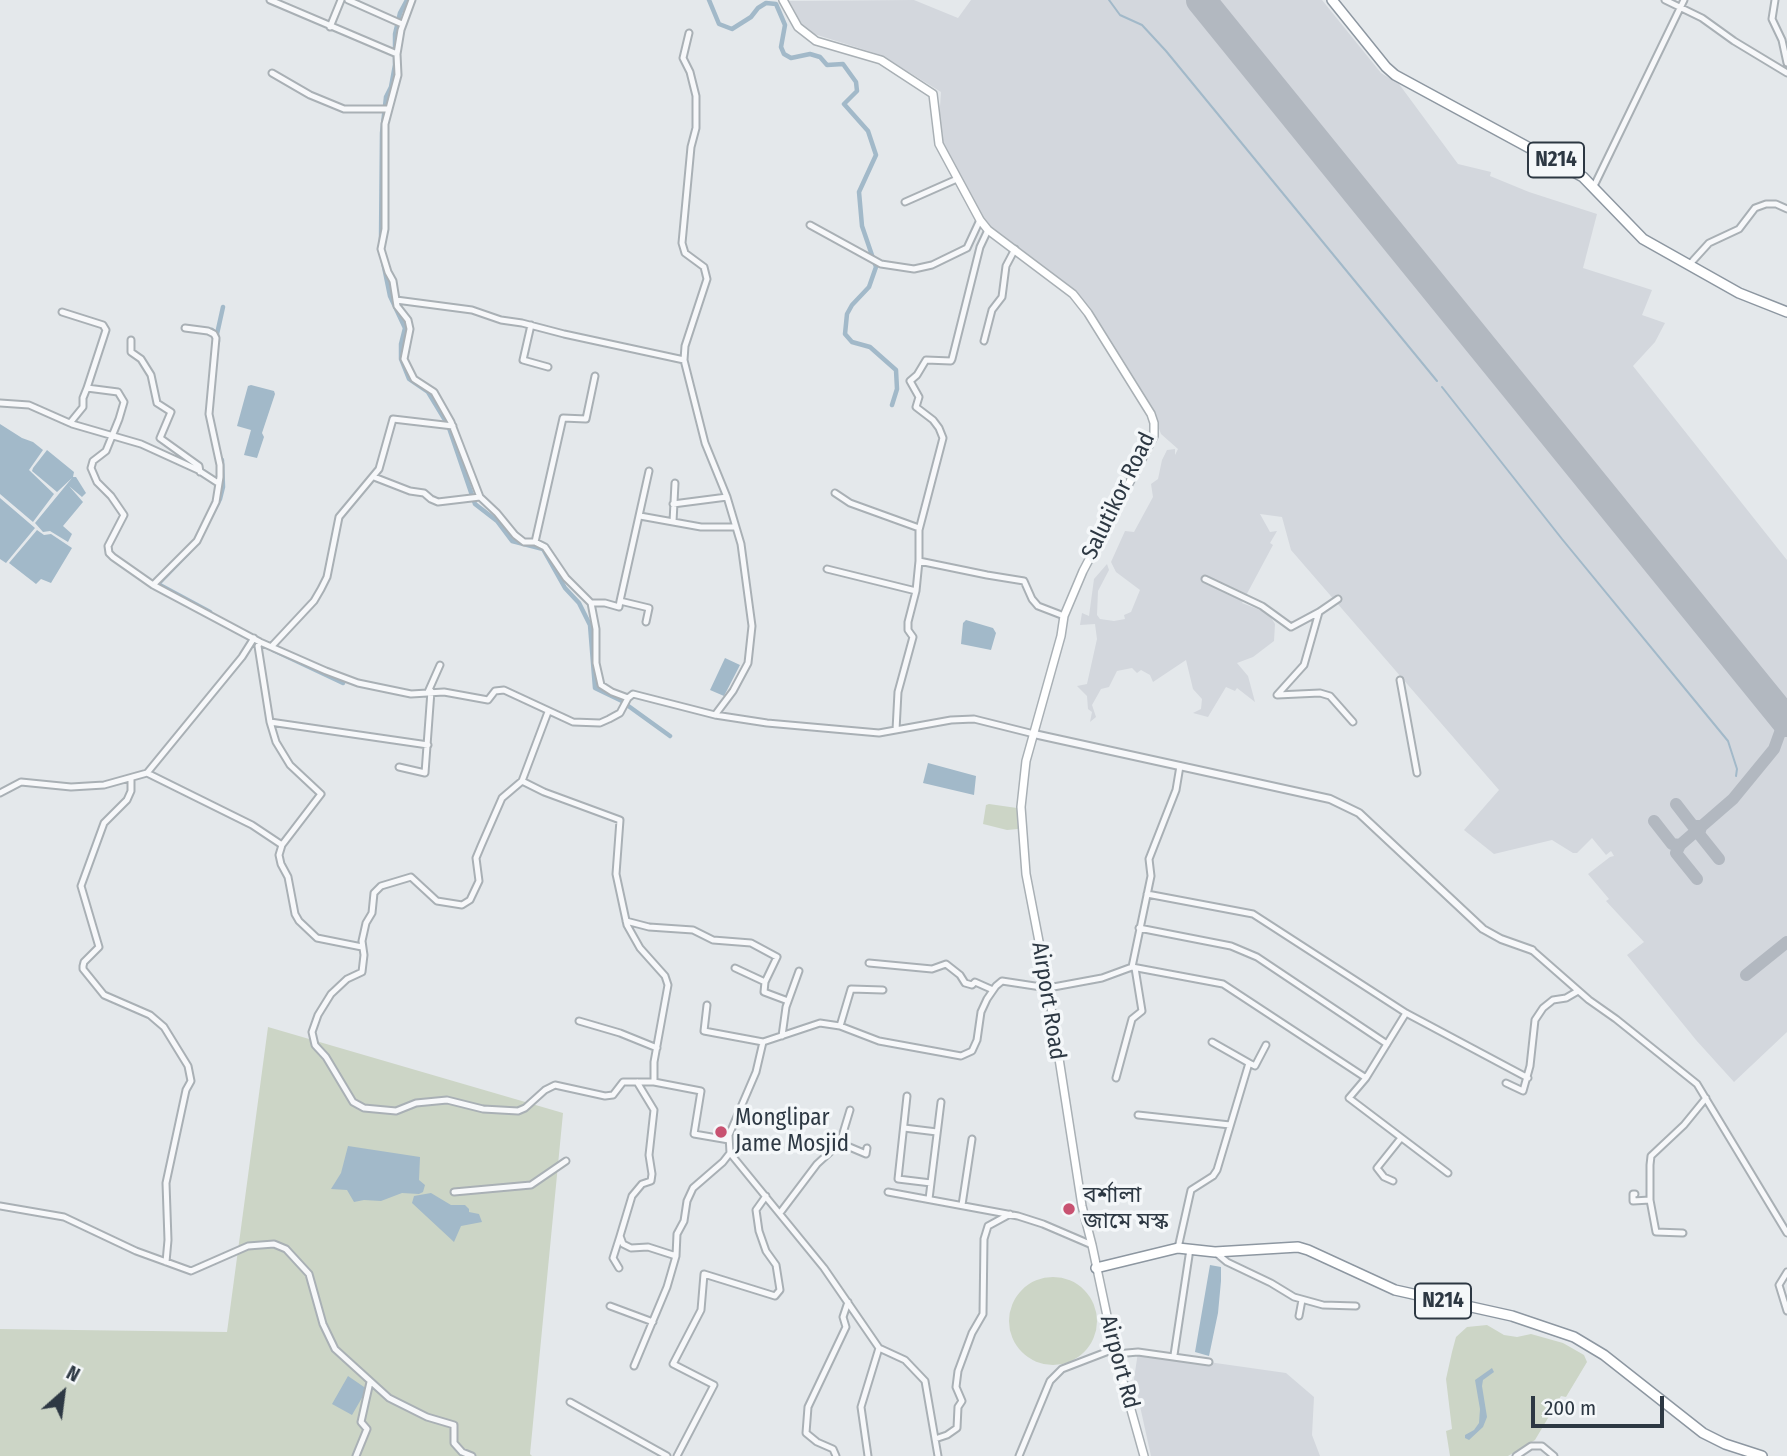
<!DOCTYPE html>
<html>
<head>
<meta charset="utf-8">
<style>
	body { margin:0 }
	#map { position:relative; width:1787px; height:1456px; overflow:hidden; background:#e4e8eb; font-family:"Fira Sans Condensed",sans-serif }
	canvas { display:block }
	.north { position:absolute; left:28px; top:1358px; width:70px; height:70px; -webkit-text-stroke:5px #f4f7f9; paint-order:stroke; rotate:28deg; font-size:19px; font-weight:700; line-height:28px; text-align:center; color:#2d3843 }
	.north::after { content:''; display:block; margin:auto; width:24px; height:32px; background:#2d3843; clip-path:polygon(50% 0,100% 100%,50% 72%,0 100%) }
	.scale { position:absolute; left:1531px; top:1396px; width:133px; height:32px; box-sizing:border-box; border:4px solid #2d3843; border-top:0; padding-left:9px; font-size:21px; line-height:24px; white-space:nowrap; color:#2d3843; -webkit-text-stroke:5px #f4f7f9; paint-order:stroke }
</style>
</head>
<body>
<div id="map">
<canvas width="1787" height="1456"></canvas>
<div class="north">N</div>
<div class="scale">200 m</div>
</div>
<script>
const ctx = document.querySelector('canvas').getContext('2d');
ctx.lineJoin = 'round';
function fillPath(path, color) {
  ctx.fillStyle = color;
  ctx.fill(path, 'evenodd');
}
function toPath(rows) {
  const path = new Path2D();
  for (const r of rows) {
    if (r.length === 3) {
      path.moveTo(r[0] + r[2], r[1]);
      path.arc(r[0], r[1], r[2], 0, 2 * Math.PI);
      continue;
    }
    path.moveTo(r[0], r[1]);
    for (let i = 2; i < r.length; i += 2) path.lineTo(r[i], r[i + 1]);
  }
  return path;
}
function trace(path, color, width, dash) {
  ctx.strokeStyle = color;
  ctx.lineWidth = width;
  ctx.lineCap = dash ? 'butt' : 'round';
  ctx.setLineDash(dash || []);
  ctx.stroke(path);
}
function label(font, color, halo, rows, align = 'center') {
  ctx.font = font + ' "Fira Sans Condensed","Noto Sans Bengali",sans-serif';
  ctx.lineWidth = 7;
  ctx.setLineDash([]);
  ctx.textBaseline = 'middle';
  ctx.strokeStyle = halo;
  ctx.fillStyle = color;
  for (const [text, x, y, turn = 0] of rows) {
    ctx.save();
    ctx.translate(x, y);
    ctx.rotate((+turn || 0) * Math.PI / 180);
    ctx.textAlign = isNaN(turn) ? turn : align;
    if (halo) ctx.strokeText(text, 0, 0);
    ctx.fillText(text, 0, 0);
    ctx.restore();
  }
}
fillPath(toPath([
	[914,0,958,18,971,0,1322,0,1381,73,1399,84,1458,164,1491,172,1490,176,1529,192,1597,214,1583,268,1652,290,1642,315,1665,323,1655,342,1633,366,1787,560,1787,1032,1734,1082,1696,1040,1627,955,1644,942,1606,901,1609,899,1588,874,1610,857,1614,856,1611,851,1606,855,1592,838,1577,853,1573,853,1552,840,1494,854,1464,830,1499,790,1291,550,1282,517,1260,514,1270,532,1277,531,1270,543,1273,545,1242,603,1268,613,1275,624,1274,641,1253,657,1237,663,1248,676,1255,702,1237,688,1235,691,1226,687,1208,717,1193,713,1201,709,1202,699,1193,689,1186,660,1153,682,1150,675,1141,670,1137,673,1132,668,1117,671,1109,687,1101,689,1092,705,1096,717,1090,722,1092,712,1088,709,1087,696,1077,686,1087,684,1097,639,1095,624,1080,625,1082,613,1089,616,1094,579,1107,564,1109,570,1098,591,1097,615,1100,619,1114,621,1125,619,1124,615,1131,612,1140,590,1116,572,1111,562,1125,531,1134,532,1153,497,1151,484,1158,479,1162,460,1167,450,1175,449,1175,455,1178,449,1161,434,1152,410,1088,309,989,229,982,219,944,148,939,121,941,92,881,55,811,33,803,26,789,1],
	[1138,1352,1286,1373,1314,1397,1312,1435,1320,1456,1151,1456,1134,1379]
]), '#d3d7dd');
fillPath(toPath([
	[989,804,1017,808,1018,829,1007,830,983,824,986,805],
	[268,1027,563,1113,530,1454,532,1456,0,1456,0,1329,227,1332],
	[1053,1321,44],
	[1487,1325,1504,1335,1517,1337,1531,1334,1563,1343,1584,1355,1587,1362,1566,1397,1561,1396,1535,1440,1508,1456,1450,1456,1446,1431,1452,1429,1446,1379,1452,1352,1456,1337,1467,1327]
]), '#ccd5c6');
fillPath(toPath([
	[251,385,274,391,275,394,262,433,264,437,257,458,244,455,251,430,237,426,248,386],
	[0,424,22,438,33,442,43,450,29,470,54,494,33,522,0,494],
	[47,450,74,472,73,477,76,477,86,493,82,497,69,486,83,502,63,526,72,534,68,542,50,531,43,532,35,523,72,478,57,492,32,471,33,468],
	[0,498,35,528,6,563,0,559],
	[37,530,44,535,51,534,72,548,51,583,41,579,36,584,9,563],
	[966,620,993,628,996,633,991,650,961,644,963,623],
	[725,658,740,665,724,696,710,690],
	[928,763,976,776,974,795,923,783],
	[348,1146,420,1157,419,1180,425,1185,423,1192,419,1194,402,1193,381,1201,364,1200,354,1202,347,1190,331,1189,341,1173],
	[431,1193,451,1205,465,1205,469,1209,469,1212,479,1214,482,1222,461,1226,454,1242,412,1203,414,1196],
	[1210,1265,1221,1267,1221,1281,1218,1313,1209,1356,1195,1352],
	[1492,1368,1494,1372,1483,1380,1482,1386,1487,1417,1483,1427,1469,1440,1465,1438,1465,1435,1474,1430,1479,1423,1480,1409,1475,1380],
	[348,1376,367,1389,352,1415,332,1404]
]), '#a2b9c9');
trace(toPath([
	[1109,0,1120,15,1142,25,1166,51,1437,381],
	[1442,387,1562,539,1728,741,1737,769,1736,776]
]), '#a2b9c9', 2);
trace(toPath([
	[709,0,719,24,732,29,751,17,758,8,766,3,776,4,785,25,781,47,784,54,791,58,810,54,820,57,827,65,843,64,856,82,857,91,844,104,868,131,876,155,859,192,862,226,876,267,869,287,852,305,847,314,845,334,852,342,870,347,896,370,897,389,892,405],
	[381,240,382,133,386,97,391,87,395,65,395,34,400,13,407,0],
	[383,262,390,296,405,328,401,344,401,359,409,379,428,392,448,425,475,504,497,521,512,541,543,549,565,588,579,603,590,625,595,688,624,702],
	[212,330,217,334,218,341],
	[217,334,223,307],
	[197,543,220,499,223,487,222,460],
	[189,552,158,584,210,612],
	[273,650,343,683],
	[627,705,670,736]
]), '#a2b9c9', 4.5);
trace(toPath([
	[1676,804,1693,826,1701,826],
	[1654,821,1672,844,1680,845,1676,853,1697,879],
	[1701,827,1699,834,1719,859],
	[1680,845,1733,799,1774,749,1782,727,1779,713],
	[1746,975,1787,942]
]), '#b2b8c0', 12);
trace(toPath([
	[1201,0,1787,722]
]), '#b2b8c0', 30);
const minor = toPath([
	[270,0,397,54],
	[348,0,402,24],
	[412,0,401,30,397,54,398,75,385,124,385,229,381,249,388,272,393,281,397,306,408,320,410,329,404,359,414,379,434,392,451,422,480,497,497,513,515,535,524,542,535,542,545,547,566,578,591,603,605,603,619,607,620,601,649,608,646,622],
	[1665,0,1702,18,1734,41,1787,73],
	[1775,0,1772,19,1782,40,1787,63],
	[330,27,341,0],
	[689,33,683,58,690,72,696,96,696,128,691,147,682,243,685,253,704,267,707,279,685,346,684,360,705,443,727,497,741,544,752,626,748,663,733,691,715,715],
	[272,73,310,95,344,109,388,109],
	[1594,186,1684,0],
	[905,202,957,179],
	[810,225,881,264,914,269,932,265,967,248,980,220],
	[1689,265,1709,243,1739,229,1755,208,1766,204,1776,204,1787,209],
	[396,300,472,310,501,320,522,323,564,334,684,360],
	[62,312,103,325,106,330,87,388,118,392,124,402,119,419,106,451,93,461,91,468,97,482,111,496,124,515,108,546,109,553,113,557,153,585,260,642,326,671,358,683,411,694,444,692,488,700,495,691,504,690,573,722,600,723,609,719,620,713,628,698,633,694,715,715,767,723,879,733,951,720,974,719,1034,734],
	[531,325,523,360,548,367],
	[131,340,131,352,141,359,151,375,157,403,171,412,160,438,199,466,200,472],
	[984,341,992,310,1002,297,1006,266,1015,249],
	[0,403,29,405,72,424,141,444,198,470,218,483],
	[70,423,83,407,83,398,87,388],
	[374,477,410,491,424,493,431,499,438,502,480,497],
	[835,493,850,503,919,528],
	[673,504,727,497],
	[640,516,701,527,734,527],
	[673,522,675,483],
	[535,542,563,418,586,419,595,376],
	[919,561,919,530,943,438,939,428,933,420,916,407,919,397,910,381,917,375,926,360,951,361,952,359,980,247,988,230],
	[827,569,916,591],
	[1205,579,1262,606,1291,627,1319,612],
	[153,585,197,541,216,502,220,477,220,465,209,414,216,338,214,334,208,331,185,328],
	[1338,599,1319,612,1304,665,1277,695,1320,693,1330,696,1353,722],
	[620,601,649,471],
	[591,603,596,629,596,663,601,685,612,692,628,698],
	[260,642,258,646,270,722,428,745],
	[272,646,314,601,321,589,327,577,339,517,379,469,393,419,453,426],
	[1400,680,1417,773],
	[428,692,440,665],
	[270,722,276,742,290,765,321,794,282,845],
	[896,730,898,692,913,637,908,630,908,622,916,591,919,561,987,575,1024,581,1032,599,1038,606,1064,616],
	[399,767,425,773,431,691],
	[147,773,252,825,282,845,279,855,281,864,288,877,295,914,299,921,317,938,362,947],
	[131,778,131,791,127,800,104,823,81,886,99,947,84,962,83,966,83,969,104,995,150,1015,164,1027,188,1066,191,1081,186,1090,166,1183,168,1240,166,1262],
	[522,781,548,712],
	[0,793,21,782,71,787,104,785,147,773,242,657,254,638],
	[1147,894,1253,914,1406,1013,1528,1078],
	[626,921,649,927,693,930,713,940,751,943,777,957,765,982,764,992,788,1001],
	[1139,928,1231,946,1257,957,1387,1044],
	[1532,950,1589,1000,1616,1019,1697,1084,1787,1233],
	[869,963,932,969,946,964,960,975,965,983,972,985,975,982,993,990],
	[1132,967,1151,876,1149,859,1176,790,1180,766],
	[735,968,765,982],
	[707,1005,704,1031,763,1042],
	[1406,1013,1366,1078,1349,1098,1448,1173],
	[579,1021,620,1033,657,1048],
	[840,1026,851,989,883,990],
	[782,1036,786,1007,799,971],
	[1212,1042,1249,1063],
	[1116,1078,1132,1019,1142,1011,1135,968],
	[637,1082,654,1110,649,1155,652,1174,651,1181,642,1184,632,1196,620,1236,623,1244,631,1248,648,1247,676,1256],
	[654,1082,623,1082,613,1095,605,1096,555,1085,545,1090,525,1108,518,1111,483,1109,447,1100,416,1103,396,1111,364,1108,353,1102,326,1057,315,1045,312,1032,318,1015,331,994,347,979,362,972,364,955,362,941,366,923,372,913,374,893,381,886,411,877,437,901,462,905,470,900,479,881,476,858,481,846,502,798,522,781,544,792,620,820,616,874,627,925,640,948,665,976,668,985,654,1062,654,1082,701,1091,694,1134,729,1140],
	[1506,1083,1523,1091,1530,1066,1535,1020,1543,1008,1553,1000,1566,998,1578,991],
	[907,1096,898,1179,931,1183],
	[1138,1115,1230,1125],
	[904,1128,937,1132],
	[840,1143,850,1110],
	[1393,1181,1384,1177,1377,1168,1401,1138],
	[454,1192,531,1185,566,1161],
	[888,1192,1018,1216,1043,1224,1092,1245],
	[1635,1194,1633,1194,1633,1201,1650,1200],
	[929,1199,941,1102],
	[962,1205,972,1139],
	[0,1206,64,1217,136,1251,191,1271,248,1246,274,1244,286,1249,309,1274,323,1324,335,1349,389,1398,427,1417,454,1425,454,1443,462,1452,472,1456],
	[780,1213,817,1164,840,1143,866,1154,867,1148],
	[1683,1233,1656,1232,1650,1200,1650,1165,1651,1156,1684,1125,1706,1098],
	[1178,1248,1191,1190,1213,1176,1217,1170,1249,1063,1255,1066,1266,1045],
	[1215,1252,1227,1262,1271,1283,1294,1297,1323,1305,1356,1306],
	[619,1268,613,1258,620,1236],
	[1787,1272,1779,1285,1787,1311],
	[610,1306,653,1322],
	[1299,1316,1302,1300],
	[879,1348,905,1360,925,1381,938,1456],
	[1116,1354,1138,1352,1209,1362],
	[1174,1355,1190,1249],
	[634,1366,667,1287,676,1256,677,1234,684,1221,687,1201,693,1188,723,1162,730,1153],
	[570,1402,667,1456],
	[935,1439,947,1435,957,1428,958,1407,962,1401,956,1387,958,1371,972,1333,983,1314,984,1239,988,1226,1010,1214],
	[356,1456,367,1429,361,1422,370,1382],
	[677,1456,714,1385,673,1364,701,1310,704,1274,775,1296,780,1290,776,1265,766,1251,759,1231,756,1210,766,1196],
	[836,1456,833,1449,817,1442,806,1433,808,1407,846,1327,843,1317,848,1302],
	[868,1456,861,1407,879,1348,824,1268,730,1153,729,1135,756,1072,763,1042,820,1023,840,1026,879,1041,961,1056,972,1051,977,1040,981,1012,987,999,996,986,1002,981,1048,988,1102,978,1132,967,1223,984,1366,1078],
	[1019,1456,1050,1381,1062,1369,1114,1349],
	[1516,1456,1531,1446,1542,1446,1554,1456]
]);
const tertiary = toPath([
	[1034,734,1330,799,1359,813,1483,929,1501,939,1532,950]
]);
const secondary = toPath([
	[783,0,798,27,816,41,881,60,933,94,939,144,980,220,988,230,1073,294,1088,313,1151,414,1154,423,1154,436,1083,571,1064,616,1061,636,1026,761,1021,807,1026,874,1048,988,1082,1206,1092,1245,1114,1349,1144,1456]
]);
const trunk = toPath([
	[1332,0,1386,67,1395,75,1583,177,1643,239,1739,293,1787,312],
	[1096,1268,1178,1248,1215,1252,1298,1247,1308,1250,1395,1290,1512,1316,1574,1337,1604,1355,1703,1433,1725,1444,1762,1456]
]);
trace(minor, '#a9b0b5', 9);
trace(tertiary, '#a9b0b5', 10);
trace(secondary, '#a9b0b5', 10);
trace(trunk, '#8d97a1', 12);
trace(minor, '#f7f8fa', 5);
trace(tertiary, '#f7f8fa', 6);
trace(secondary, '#fff', 7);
trace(trunk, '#fff', 9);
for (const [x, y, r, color] of [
	[721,1132,7,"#c85271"],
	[1069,1209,7,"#c85271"]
]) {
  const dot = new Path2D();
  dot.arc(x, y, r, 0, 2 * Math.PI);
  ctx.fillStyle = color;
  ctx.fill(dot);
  trace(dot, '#f4f7f9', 2.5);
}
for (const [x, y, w] of [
	[1556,160,56],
	[1443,1301,56]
]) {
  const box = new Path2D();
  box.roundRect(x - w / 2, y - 17.5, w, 35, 5);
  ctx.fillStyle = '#f4f7f9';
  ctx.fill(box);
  trace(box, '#2d3843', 2);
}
label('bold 21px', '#2d3843', null, [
	["N214",1556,160],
	["N214",1443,1301]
]);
label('23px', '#2d3843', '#f4f7f9', [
	["Salutikor Road",1119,496,-64],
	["Airport Road",1048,1001,81],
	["Airport Rd",1119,1362,75]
]);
label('23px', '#2d3843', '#f4f7f9', [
	["Monglipar",735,1119],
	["Jame Mosjid",735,1145],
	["বর্শালা",1083,1196],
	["জামে মস্ক",1083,1222]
], 'left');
</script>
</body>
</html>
